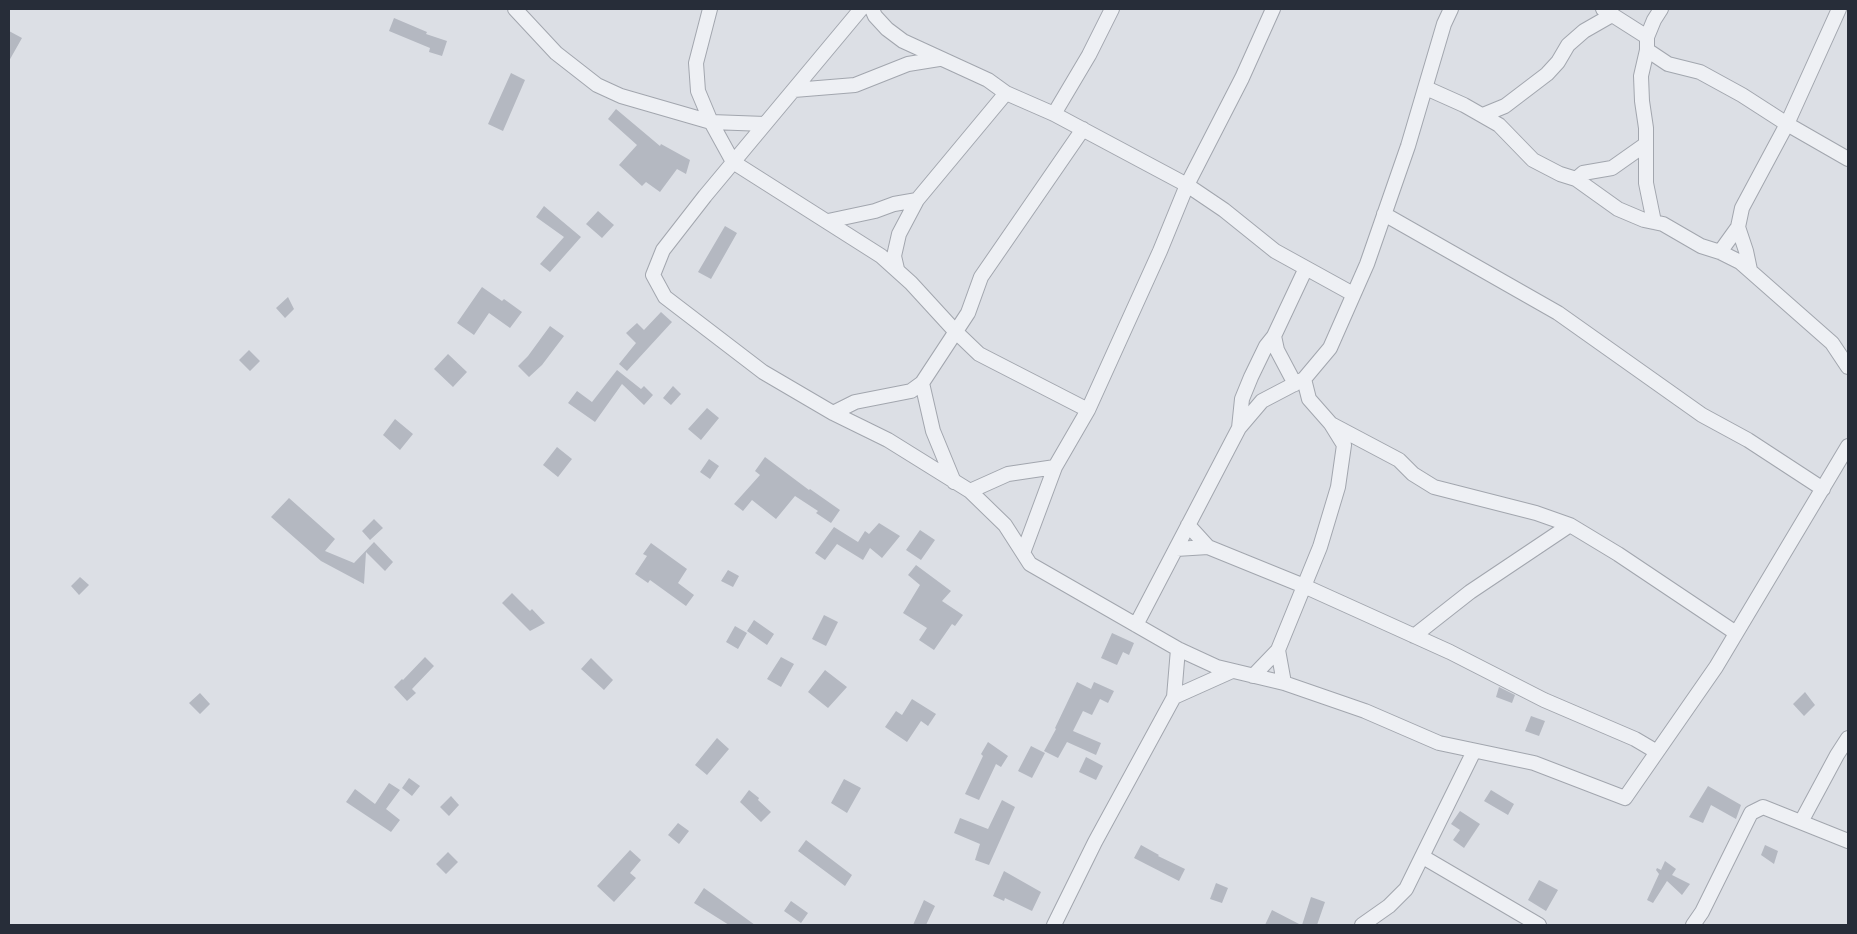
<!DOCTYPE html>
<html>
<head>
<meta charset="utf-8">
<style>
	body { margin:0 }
	#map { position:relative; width:1857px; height:934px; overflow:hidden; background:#dcdfe5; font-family:"Source Sans 3",sans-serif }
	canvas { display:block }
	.frame { position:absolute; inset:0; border:10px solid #272d39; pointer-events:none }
</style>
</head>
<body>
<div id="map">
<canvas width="1857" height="934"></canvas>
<div class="frame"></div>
</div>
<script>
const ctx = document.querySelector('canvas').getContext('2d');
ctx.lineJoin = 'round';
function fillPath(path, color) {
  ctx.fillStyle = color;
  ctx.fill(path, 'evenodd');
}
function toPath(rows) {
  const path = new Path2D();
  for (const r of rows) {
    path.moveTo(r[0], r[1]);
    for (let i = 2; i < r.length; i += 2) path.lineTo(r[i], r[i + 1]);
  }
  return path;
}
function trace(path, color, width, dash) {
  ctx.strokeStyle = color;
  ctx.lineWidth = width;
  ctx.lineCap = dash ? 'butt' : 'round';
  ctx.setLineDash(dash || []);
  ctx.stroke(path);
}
fillPath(toPath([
	[394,18,427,32,426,34,447,41,442,56,429,52,430,48,389,31],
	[9,31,22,38,9,61],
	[511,73,525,80,503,131,488,124],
	[616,109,660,146,661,144,690,160,686,174,677,169,660,192,646,182,642,186,619,165,637,145,608,119],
	[544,206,581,237,550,272,540,264,564,237,536,217],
	[598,211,614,225,602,238,586,224],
	[725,226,737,233,711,279,698,272],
	[482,287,502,301,504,299,522,312,510,328,489,313,474,335,457,323],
	[288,297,294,309,285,318,276,308],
	[661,312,672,322,627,371,619,364,636,343,626,333,637,323,644,330],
	[550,326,564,336,542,365,529,377,518,366,528,356],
	[249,350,260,361,250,371,239,360],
	[448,354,467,372,453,387,434,369],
	[617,370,641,389,644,386,653,395,644,405,622,384,595,422,568,403,577,391,592,402],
	[673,386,681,394,671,405,663,398],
	[707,408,719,418,701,440,688,429],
	[395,419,413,434,400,450,383,435],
	[557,447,572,459,558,477,543,465],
	[765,457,809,490,810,489,840,510,831,523,816,513,818,511,795,496,776,519,752,500,743,511,734,504,760,475,755,471],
	[709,459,719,466,710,479,700,472],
	[289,498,335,539,325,551,354,563,374,542,393,562,385,571,366,552,364,584,321,561,271,517],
	[374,519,383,528,370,540,362,531],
	[879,523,900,536,882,558,870,548,863,560,837,544,825,560,815,553,834,527,858,542,865,531,869,534],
	[920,530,935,540,921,560,906,550],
	[651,543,687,569,678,583,694,595,686,606,650,580,648,583,635,574,647,556,643,554],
	[916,565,951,591,942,601,963,615,955,626,952,624,934,650,919,640,927,628,903,613,920,585,908,575],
	[728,570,739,576,733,587,721,581],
	[80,577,89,585,79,595,71,586],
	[512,593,530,611,532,609,545,623,530,631,502,603],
	[824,615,838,622,826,646,812,639],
	[754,620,774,634,767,645,747,631],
	[735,626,747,633,738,649,726,642],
	[1112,633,1134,643,1129,655,1123,652,1117,665,1101,658],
	[425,657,434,666,412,689,416,693,407,701,394,687,402,679,403,680],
	[781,657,794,664,781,687,767,679],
	[591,658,613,680,604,690,581,669],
	[825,670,847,687,828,708,808,692],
	[1077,682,1091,689,1094,682,1114,691,1108,703,1100,699,1092,715,1083,711,1073,731,1101,743,1096,755,1067,742,1058,758,1044,751,1056,729,1055,728],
	[1499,687,1515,695,1512,703,1496,697],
	[1805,692,1815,705,1804,716,1793,704],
	[200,693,210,704,200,714,189,703],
	[912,699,936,714,928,726,921,721,907,742,885,727,896,711,902,715],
	[1531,716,1545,721,1539,736,1525,731],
	[717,738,729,749,707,775,695,765],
	[988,742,1008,756,1001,767,996,764,979,800,965,794,983,756,981,754],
	[1031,746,1045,753,1032,778,1018,771],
	[1086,757,1103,766,1096,780,1079,772],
	[409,778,420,786,412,796,402,788],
	[844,779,861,788,847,813,831,803],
	[389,783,400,790,386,809,400,820,391,832,346,802,355,789,375,804],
	[1708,786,1741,805,1736,819,1711,805,1703,823,1689,817],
	[749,790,759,798,758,800,771,812,761,822,740,802],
	[1491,790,1514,804,1508,815,1484,801],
	[451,796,459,805,449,816,440,807],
	[1002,800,1015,807,989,865,975,860,980,844,954,833,960,818,988,829],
	[1460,811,1480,824,1464,848,1453,840,1460,830,1451,824],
	[678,823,689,831,679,844,668,835],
	[806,840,852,875,845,886,798,851],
	[1141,845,1159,855,1158,856,1185,869,1179,881,1134,858],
	[1765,845,1778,851,1774,864,1761,855],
	[630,850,641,860,630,873,636,878,614,902,597,886],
	[448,852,458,862,446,874,436,864],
	[1665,861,1676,869,1672,875,1690,884,1682,895,1667,881,1653,903,1647,900,1659,874,1656,870,1657,868,1661,870],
	[1004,871,1041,892,1032,911,1005,898,1004,901,993,896],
	[1539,880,1558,890,1546,911,1528,900],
	[1216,883,1228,888,1222,903,1210,899],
	[704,888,722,901,755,925,729,925,694,903],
	[1311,897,1325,902,1317,925,1302,925],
	[924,900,935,906,926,925,913,925],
	[791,901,808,913,801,923,784,911],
	[1272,910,1301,925,1265,925]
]), '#b4b8c1');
const minor = toPath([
	[515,9,556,53,597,85,621,96,711,122,765,124],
	[710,9,696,63,698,91,711,122,733,162,881,256,911,283,955,331,979,354,1088,410],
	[861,9,705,196,663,250,653,275,665,297,763,372,833,413,888,440,970,491,1005,525,1030,564,1178,649,1217,667,1284,683,1365,711,1439,743,1534,763,1625,798,1716,667,1848,446],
	[872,9,875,16,887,29,903,41,988,80,1006,93,1054,114,1187,185,1224,210,1275,251,1353,294],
	[1603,9,1647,37],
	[1661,9,1654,20,1647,37,1647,50,1668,64,1700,72,1742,95,1787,124,1848,159],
	[1647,50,1641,76,1642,101,1646,128,1646,183,1654,222],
	[1426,88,1464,105,1499,125,1533,160,1560,174,1576,179,1618,209,1644,220,1663,224,1701,246,1720,252,1740,262,1832,343,1848,367],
	[794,90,855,85,908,64,939,59],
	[1054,114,1089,55,1112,9],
	[1483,115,1505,106,1547,74,1558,62,1568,45,1584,31,1612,15],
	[1576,179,1583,173,1612,168,1646,144],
	[1384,214,1558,313,1702,415,1748,440,1823,489],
	[828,221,875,211,894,204,917,200],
	[1738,227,1746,251,1750,270],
	[1720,252,1738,227,1742,208,1787,124,1839,9],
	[897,269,894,256,899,234,917,200,1006,93],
	[1274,336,1277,350,1295,384],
	[922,383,933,431,954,482],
	[833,413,855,402,911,391,922,383,968,313,981,277,1083,129],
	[1331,424,1399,460,1413,474,1434,487,1536,513,1570,525,1618,554,1736,633],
	[1239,428,1242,399,1251,377,1266,346,1274,336,1306,268],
	[970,491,1008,474,1055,467],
	[1188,525,1208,547],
	[1176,549,1208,547,1304,586,1450,652,1544,700,1635,739,1657,752],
	[1023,553,1055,467,1088,410,1160,251,1187,185,1242,78,1273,9],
	[1136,625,1239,428,1262,401,1304,379,1330,348,1367,264,1408,146,1444,24,1451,9],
	[1414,636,1470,592,1570,525],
	[1278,650,1284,683],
	[1253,676,1278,650,1320,547,1338,487,1344,445,1331,424,1309,399,1304,379],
	[1174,697,1232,671],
	[1801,822,1837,755,1848,738],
	[1423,857,1539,925],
	[1054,925,1095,842,1174,697,1178,649],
	[1362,925,1389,906,1406,889,1474,751],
	[1693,925,1702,912,1751,813,1763,807,1848,841]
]);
trace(minor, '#a2a6ae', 16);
trace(minor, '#eef0f4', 14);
</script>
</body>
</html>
